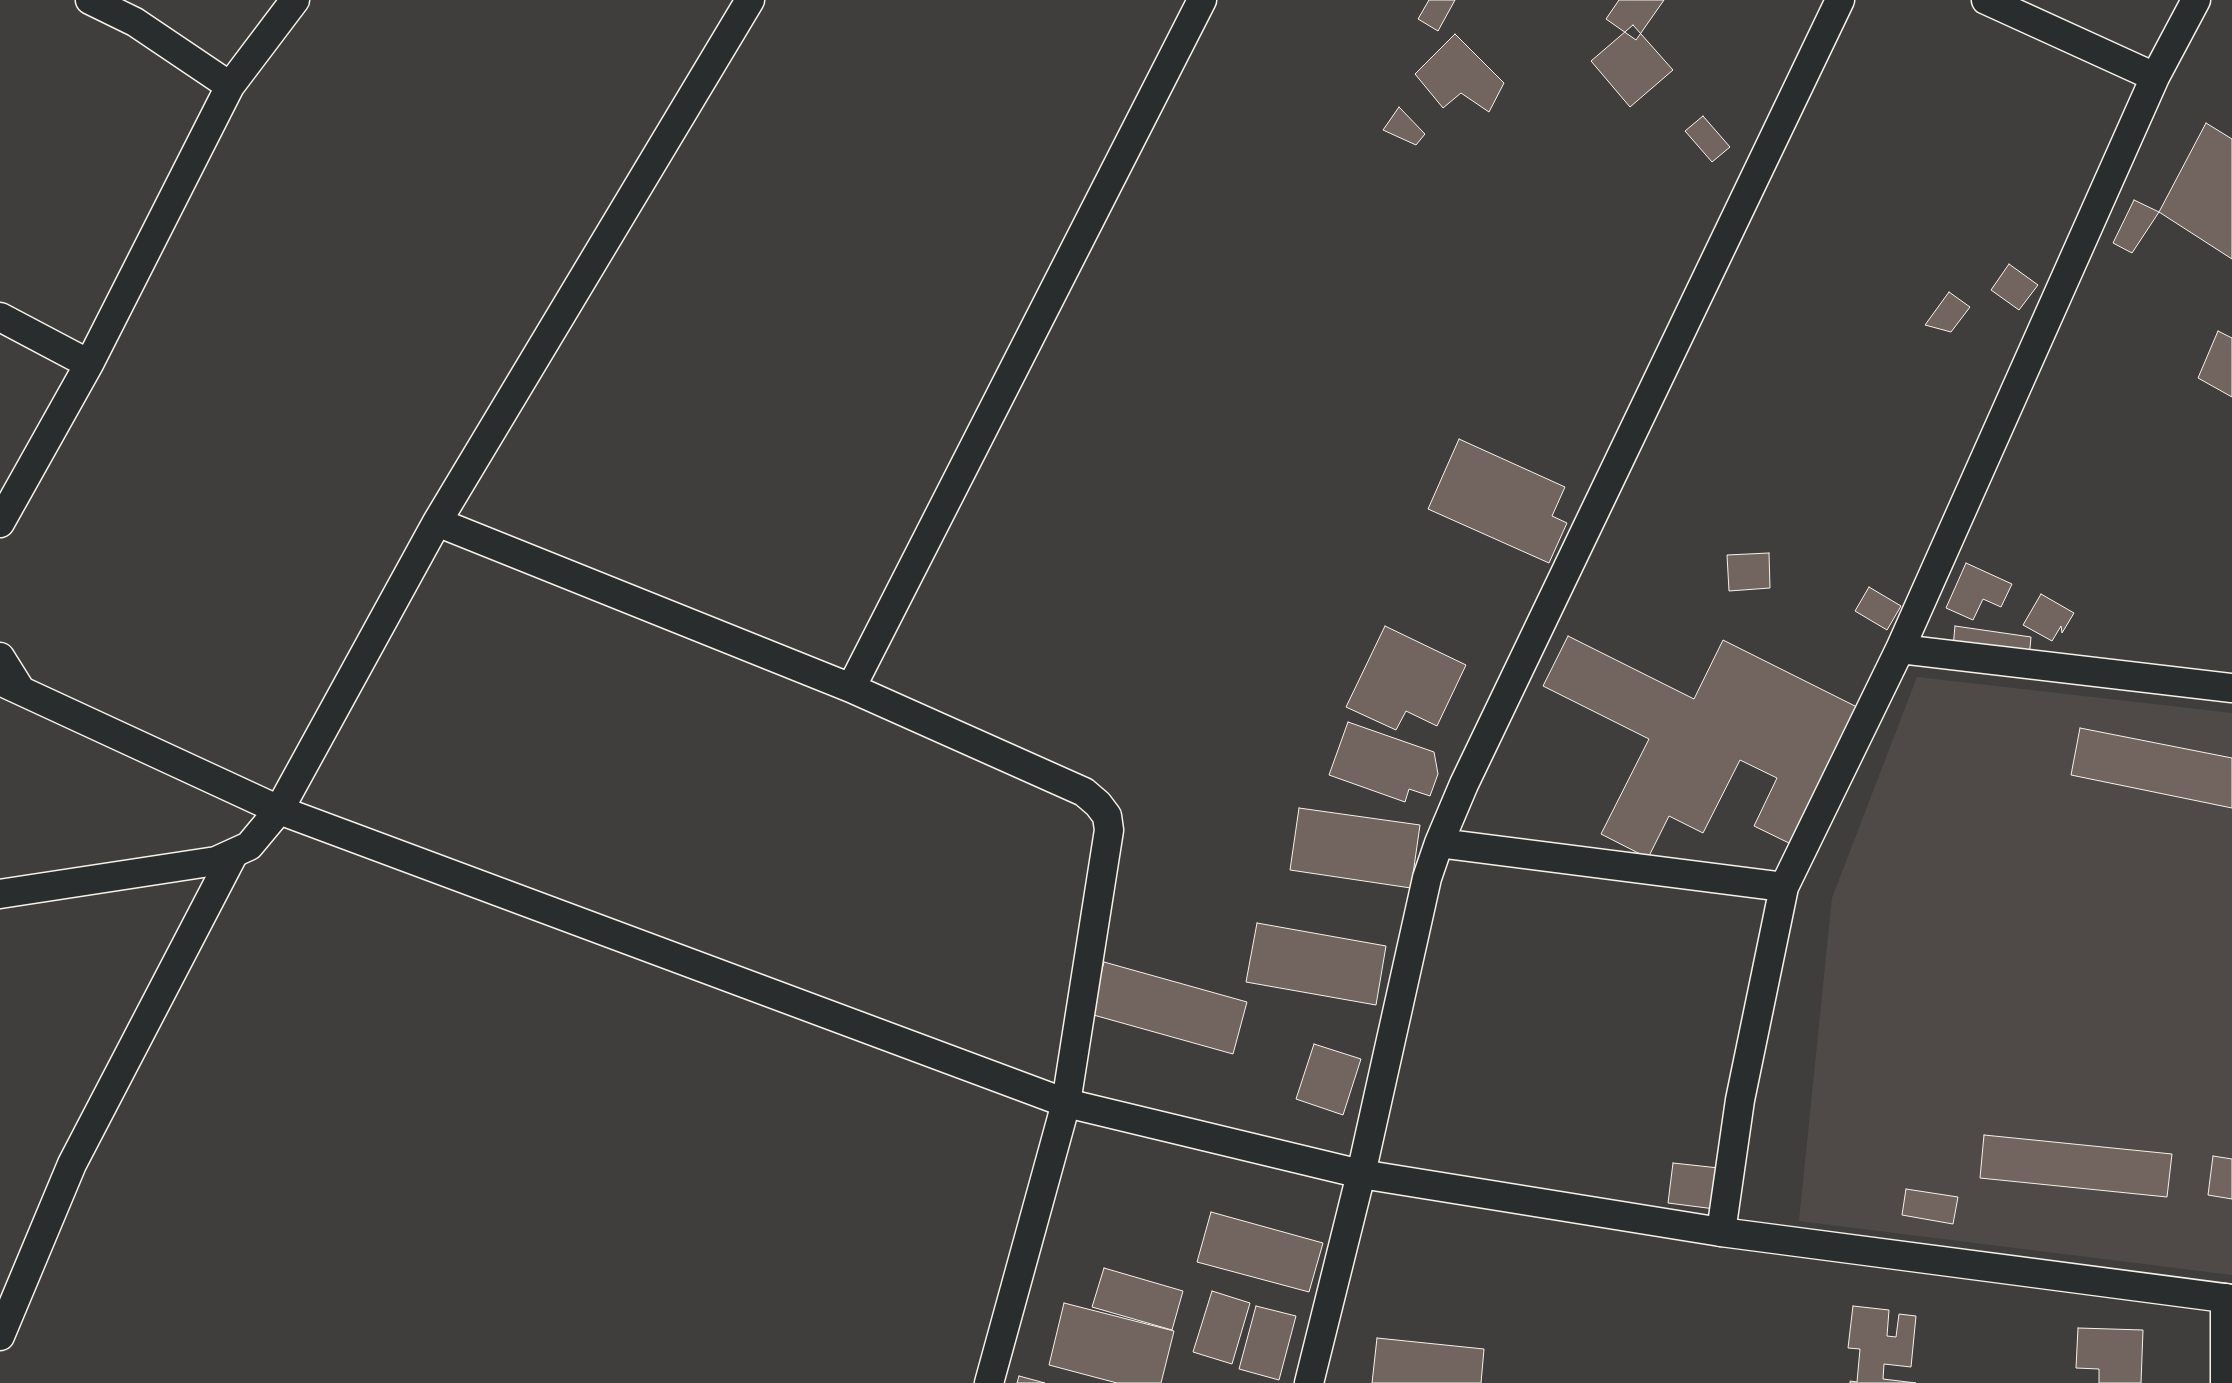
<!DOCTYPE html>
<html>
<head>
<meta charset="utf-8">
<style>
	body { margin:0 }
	canvas { display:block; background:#403e3d }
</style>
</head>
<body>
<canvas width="2232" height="1383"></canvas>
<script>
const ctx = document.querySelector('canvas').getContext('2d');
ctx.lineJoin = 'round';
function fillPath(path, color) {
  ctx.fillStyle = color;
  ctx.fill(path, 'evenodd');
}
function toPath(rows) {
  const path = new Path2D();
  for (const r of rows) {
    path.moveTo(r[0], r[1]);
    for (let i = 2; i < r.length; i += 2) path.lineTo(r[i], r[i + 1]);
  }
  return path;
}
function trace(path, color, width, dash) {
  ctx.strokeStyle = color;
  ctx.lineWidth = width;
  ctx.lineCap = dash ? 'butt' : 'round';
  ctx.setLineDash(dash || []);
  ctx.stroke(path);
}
fillPath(toPath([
	[1917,677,2232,713,2232,1275,1799,1221,1832,898]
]), '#4f4a47');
const building = toPath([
	[1429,0,1455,0,1438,31,1418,19,1429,0],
	[1619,0,1664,0,1636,40,1606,19,1619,0],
	[1633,25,1673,70,1630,107,1591,61,1633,25],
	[1455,34,1504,83,1489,112,1461,93,1443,108,1415,74,1455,34],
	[1399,107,1425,134,1416,145,1383,130,1399,107],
	[1703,116,1730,147,1712,162,1685,131,1703,116],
	[2206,123,2232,139,2232,259,2159,212,2206,123],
	[2134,200,2159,212,2132,253,2113,243,2134,200],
	[2009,264,2038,285,2019,310,1991,290,2009,264],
	[1949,292,1970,307,1951,332,1925,325,1949,292],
	[2218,331,2232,338,2232,397,2198,378,2218,331],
	[1459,439,1565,487,1552,516,1567,523,1549,563,1428,509,1459,439],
	[1769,553,1770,588,1729,591,1727,555,1769,553],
	[1966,563,2012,584,2001,607,1983,599,1973,620,1946,608,1966,563],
	[1869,587,1901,606,1887,630,1855,611,1869,587],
	[2041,594,2074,613,2062,633,2061,626,2052,641,2023,625,2041,594],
	[1385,626,1466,665,1437,726,1406,711,1396,730,1346,707,1385,626],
	[1955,626,2031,637,2029,659,1953,647,1955,626],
	[1568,636,1694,699,1723,640,1859,708,1791,844,1754,826,1777,778,1740,760,1703,833,1669,816,1648,858,1601,834,1649,739,1543,686,1568,636],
	[1348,722,1434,752,1438,774,1430,796,1409,789,1405,802,1329,775,1348,722],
	[2080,728,2232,758,2232,808,2071,775,2080,728],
	[1299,808,1420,825,1411,888,1290,870,1299,808],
	[1257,923,1386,946,1376,1005,1246,982,1257,923],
	[1104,962,1247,1002,1233,1054,1090,1014,1104,962],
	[1314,1044,1361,1059,1343,1115,1296,1099,1314,1044],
	[1984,1135,2172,1154,2167,1197,1980,1178,1984,1135],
	[2213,1156,2232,1159,2232,1199,2208,1195,2213,1156],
	[1673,1163,1719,1168,1715,1209,1668,1203,1673,1163],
	[1906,1189,1958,1197,1953,1224,1902,1215,1906,1189],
	[1211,1212,1323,1243,1309,1292,1197,1262,1211,1212],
	[1104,1268,1183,1291,1172,1330,1092,1307,1104,1268],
	[1212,1291,1250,1303,1232,1364,1193,1352,1212,1291],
	[1064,1303,1174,1331,1161,1383,1117,1383,1049,1365,1064,1303],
	[1256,1306,1296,1316,1279,1380,1239,1369,1256,1306],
	[1853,1306,1889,1310,1887,1336,1896,1337,1899,1314,1916,1316,1911,1367,1884,1364,1883,1379,1916,1383,1850,1383,1850,1381,1857,1382,1860,1349,1848,1348,1853,1306],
	[2078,1328,2143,1330,2141,1383,2099,1383,2099,1369,2076,1368,2078,1328],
	[1377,1338,1484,1349,1481,1383,1372,1383,1377,1338],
	[1019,1376,1045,1383,1017,1383,1019,1376]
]);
fillPath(building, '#72655f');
trace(building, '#f4f1e8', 1);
const street = toPath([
	[90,0,135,22,230,86],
	[1986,0,2155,77],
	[0,317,89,364],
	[437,522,851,688,1084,792,1098,804,1107,816,1109,830,1066,1103,989,1383],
	[0,523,89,364,230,86,295,0],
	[1900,649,2232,688],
	[0,657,20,689],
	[0,681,279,810,437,522,750,0],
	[851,688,1202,0],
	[1439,843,1784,887],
	[1721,1232,1740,1100,1784,887,1900,649,2155,77,2196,0],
	[2225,1298,2225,1383],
	[0,1336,72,1164,233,855],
	[1309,1383,1361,1174,1427,878,1439,843,1464,784,1840,0]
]);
const secondary = toPath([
	[0,894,216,861,249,846,279,810,1066,1103,1361,1174,1721,1232,2232,1299]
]);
trace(street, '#f4f1e8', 31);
trace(secondary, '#f4f1e8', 31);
trace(street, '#2a2d2e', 28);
trace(secondary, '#2a2d2e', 28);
</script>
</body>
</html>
